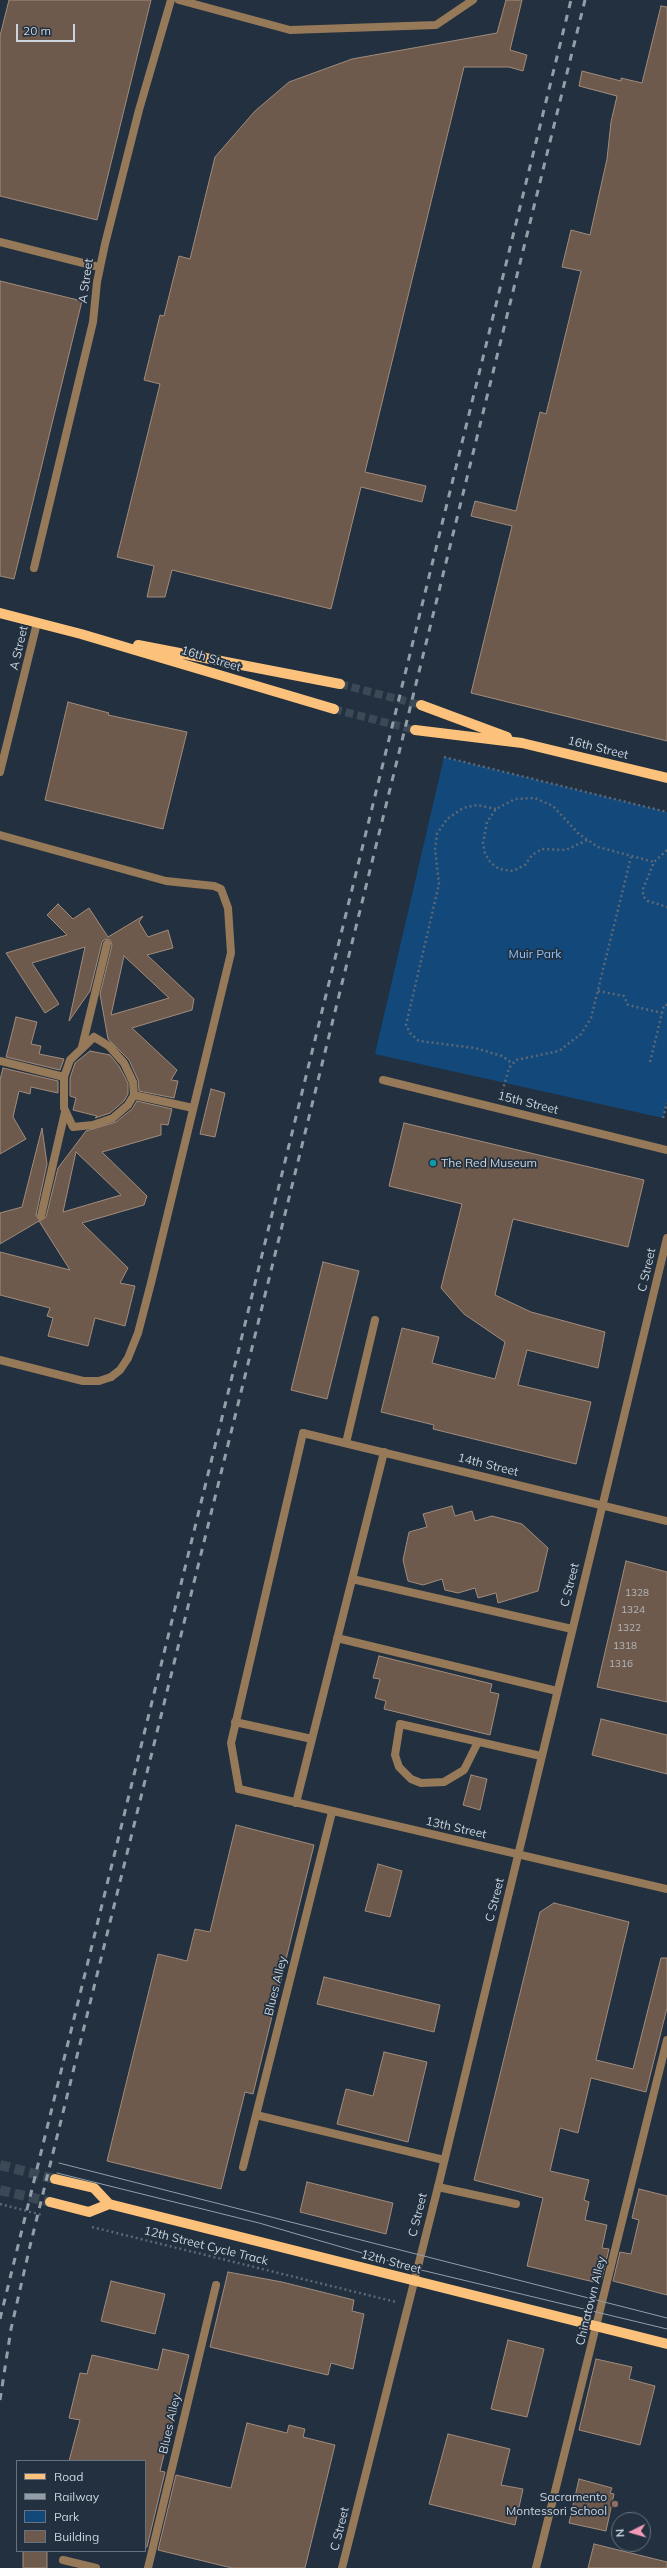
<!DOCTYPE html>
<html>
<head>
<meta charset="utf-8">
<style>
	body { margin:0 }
	#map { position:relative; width:667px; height:2568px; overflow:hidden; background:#22303f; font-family:Mulish,sans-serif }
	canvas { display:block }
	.legend { position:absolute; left:16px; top:2460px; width:130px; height:92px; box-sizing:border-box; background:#22303f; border:1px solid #66727f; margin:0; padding:5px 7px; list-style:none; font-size:12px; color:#cbd4de }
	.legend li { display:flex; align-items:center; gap:8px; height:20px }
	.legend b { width:20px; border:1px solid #66727f }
	.north { position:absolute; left:611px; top:2512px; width:40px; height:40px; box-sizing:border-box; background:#22303f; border:1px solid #66727f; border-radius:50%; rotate:265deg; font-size:11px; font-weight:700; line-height:16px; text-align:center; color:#cbd4de }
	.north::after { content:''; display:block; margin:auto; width:14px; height:18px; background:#f09ab5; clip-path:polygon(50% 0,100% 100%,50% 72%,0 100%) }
	.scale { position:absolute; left:16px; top:24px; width:59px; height:18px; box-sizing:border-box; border:2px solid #cbd4de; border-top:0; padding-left:5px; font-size:12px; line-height:14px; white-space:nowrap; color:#cbd4de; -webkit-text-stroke:3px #22303f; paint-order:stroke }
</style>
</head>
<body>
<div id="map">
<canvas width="667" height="2568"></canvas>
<ul class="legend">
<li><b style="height:5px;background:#fcc27b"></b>Road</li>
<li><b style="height:5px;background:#939ea9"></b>Railway</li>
<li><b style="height:11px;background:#12487a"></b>Park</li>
<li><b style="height:11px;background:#6e5a4c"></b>Building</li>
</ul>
<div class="north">N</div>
<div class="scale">20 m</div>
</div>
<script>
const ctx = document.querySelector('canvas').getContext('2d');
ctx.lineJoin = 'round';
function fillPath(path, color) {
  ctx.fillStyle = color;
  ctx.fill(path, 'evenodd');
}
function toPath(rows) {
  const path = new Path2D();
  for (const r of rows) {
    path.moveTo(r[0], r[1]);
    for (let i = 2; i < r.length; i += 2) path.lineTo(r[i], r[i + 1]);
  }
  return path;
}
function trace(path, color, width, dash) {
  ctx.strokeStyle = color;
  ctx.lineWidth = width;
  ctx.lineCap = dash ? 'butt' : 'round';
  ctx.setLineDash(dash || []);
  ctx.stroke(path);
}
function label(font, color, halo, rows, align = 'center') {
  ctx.font = font + ' Mulish,sans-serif';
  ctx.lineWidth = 3.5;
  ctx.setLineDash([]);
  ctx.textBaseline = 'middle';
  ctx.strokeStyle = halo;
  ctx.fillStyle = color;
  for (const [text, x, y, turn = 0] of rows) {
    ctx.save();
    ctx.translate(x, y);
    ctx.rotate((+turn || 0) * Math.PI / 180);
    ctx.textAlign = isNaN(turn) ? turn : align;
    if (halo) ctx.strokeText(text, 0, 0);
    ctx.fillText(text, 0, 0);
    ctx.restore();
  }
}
fillPath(toPath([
	[444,757,667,812,667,1103,663,1118,375,1054]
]), '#12487a');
const building = toPath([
	[9,0,151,0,97,220,0,196,0,36,9,0],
	[506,0,522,0,510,50,527,55,523,71,509,67,464,67,365,472,426,486,422,502,361,487,331,609,172,570,165,597,147,597,154,566,117,557,160,384,144,380,160,315,164,316,179,256,190,259,215,157,255,111,289,82,352,59,497,33,506,0],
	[661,6,667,7,667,741,471,693,512,526,471,516,475,501,516,511,540,412,546,414,581,271,562,267,571,230,590,235,607,159,611,122,617,96,579,86,582,71,621,81,621,78,642,83,661,6],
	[0,281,82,301,14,579,0,576,0,281],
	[68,702,109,713,108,715,187,732,163,829,45,800,68,702],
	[58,904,73,919,89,908,108,937,143,916,139,922,148,937,168,930,173,948,147,955,194,999,192,1010,132,1028,177,1070,171,1080,178,1081,174,1098,139,1091,138,1080,129,1060,108,1039,100,994,112,945,110,940,105,939,102,942,90,991,69,1021,85,947,32,963,59,1004,45,1013,6,953,67,935,47,915,58,904],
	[124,956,169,998,111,1015,124,956],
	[16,1017,37,1022,31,1044,41,1046,39,1054,64,1059,60,1070,6,1057,16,1017],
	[90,1051,110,1055,119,1066,128,1083,128,1094,124,1101,110,1113,95,1118,97,1116,73,1110,76,1098,70,1096,70,1078,75,1063,90,1051],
	[3,1068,58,1081,58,1093,31,1087,30,1094,19,1091,13,1117,26,1139,0,1154,0,1080,3,1068],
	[211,1089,225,1093,215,1137,200,1134,211,1089],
	[137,1101,172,1109,168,1125,161,1124,161,1135,102,1152,147,1196,144,1205,82,1223,128,1268,120,1283,135,1286,125,1326,95,1318,88,1346,48,1336,53,1318,47,1316,50,1308,0,1295,0,1252,70,1270,39,1221,0,1244,0,1213,22,1207,42,1128,47,1164,36,1215,40,1221,46,1217,58,1168,86,1131,116,1122,132,1109,137,1101],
	[76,1152,121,1195,63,1212,76,1152],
	[404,1123,644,1180,628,1247,513,1219,495,1295,531,1312,605,1332,598,1368,527,1350,518,1385,591,1402,576,1464,433,1429,434,1425,381,1412,402,1328,439,1337,432,1363,495,1379,505,1342,464,1314,441,1288,462,1204,389,1186,404,1123],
	[323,1262,359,1271,327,1399,291,1390,323,1262],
	[452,1506,455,1516,472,1511,475,1521,492,1516,522,1524,548,1548,538,1591,498,1603,496,1593,478,1598,475,1588,458,1593,445,1590,442,1579,423,1585,408,1581,403,1560,409,1532,427,1527,423,1514,452,1506],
	[626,1561,667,1572,667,1702,597,1687,626,1561],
	[379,1656,492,1684,490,1692,499,1694,490,1735,384,1709,386,1701,375,1698,380,1679,373,1678,379,1656],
	[601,1719,667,1735,667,1774,592,1755,601,1719],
	[471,1775,487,1779,480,1810,463,1805,471,1775],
	[236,1825,314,1845,253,2094,245,2092,221,2189,107,2161,158,1954,187,1961,195,1929,210,1932,236,1825],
	[378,1864,402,1871,390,1917,365,1911,378,1864],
	[554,1903,629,1922,596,2060,633,2069,661,1958,667,1958,667,2008,646,2092,591,2078,578,2133,560,2128,550,2171,589,2180,584,2200,589,2202,585,2220,607,2225,602,2248,609,2249,602,2278,595,2276,594,2282,527,2266,543,2198,474,2180,540,1912,554,1903],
	[324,1977,440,2005,434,2032,317,2004,324,1977],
	[384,2052,427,2062,408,2142,337,2124,346,2089,373,2096,384,2052],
	[307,2182,393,2203,386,2234,300,2212,307,2182],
	[639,2189,667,2196,667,2295,613,2281,620,2252,631,2254,639,2220,632,2218,639,2189],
	[228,2272,282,2282,354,2300,352,2311,364,2314,353,2369,331,2363,328,2375,210,2347,228,2272],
	[111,2281,165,2294,155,2334,101,2321,111,2281],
	[508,2340,544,2349,527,2417,491,2409,508,2340],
	[163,2349,189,2355,160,2471,165,2472,147,2547,145,2547,145,2461,69,2461,80,2420,69,2418,80,2373,87,2374,92,2355,158,2370,163,2349],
	[596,2359,632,2367,629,2379,655,2386,640,2445,579,2430,596,2359],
	[247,2423,287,2433,289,2425,305,2429,303,2437,335,2445,305,2568,232,2568,158,2550,176,2475,231,2488,247,2423],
	[448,2434,510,2449,501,2485,523,2489,515,2525,429,2504,448,2434],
	[579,2479,612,2488,610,2493,614,2494,606,2531,569,2523,579,2479],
	[594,2544,667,2562,667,2568,588,2568,594,2544],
	[23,2551,47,2551,47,2568,23,2568,23,2551]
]);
fillPath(building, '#6e5a4c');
trace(building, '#a18c7c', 1);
trace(toPath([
	[340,684,421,705],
	[334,709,415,730]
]), '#3b4957', 8, [8, 4]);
trace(toPath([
	[0,2165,55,2179],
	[0,2190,50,2202]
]), '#3b4957', 10, [10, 5]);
trace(toPath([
	[444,757,667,812],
	[496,809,477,805,463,808,447,819,437,834,435,849,439,884,406,1025,410,1033,419,1041,475,1048,502,1056,512,1063],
	[587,840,566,850,542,849,532,855,525,865,513,871,499,869,491,863,485,854,483,843,487,822,496,809,515,799,535,798,553,806,579,834,598,847,654,862],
	[667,850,654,862,643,889,643,896,648,901,667,907],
	[598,991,624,996,628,1005,662,1013],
	[650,1062,664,1005,667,1005],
	[501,1096,509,1068,516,1060,559,1051,581,1034,591,1018,631,857],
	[663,1118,667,1103],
	[0,2204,42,2215],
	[92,2227,396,2302]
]), '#5c6875', 2.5, [2, 3]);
trace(toPath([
	[179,0,290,30,436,25,473,0],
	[0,242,99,267],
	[34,568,93,322,97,282,105,244,139,110,171,0],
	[0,835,166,881,214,886,221,889,228,908,231,953,151,1283,138,1333,128,1358,120,1370,111,1377],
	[94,1037,109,1046,124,1063,133,1082,134,1095,128,1105,113,1118,93,1125,73,1127,64,1108,64,1077,70,1060,94,1037],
	[82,1047,107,944],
	[0,1061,64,1077],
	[134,1095,193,1108],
	[41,1216,65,1112],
	[346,1443,375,1320],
	[352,1579,572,1629],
	[337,1638,557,1691],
	[235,1722,312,1739,384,1452],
	[478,1742,464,1770,444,1782,421,1783,411,1779,399,1767,395,1755,400,1724,541,1756],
	[239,1789,231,1743,303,1433],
	[296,1803,312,1739],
	[256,2115,444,2160],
	[243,2167,332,1812],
	[438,2187,516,2204],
	[148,2568,216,2285],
	[536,2568,667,2040]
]), '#957958', 8);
trace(toPath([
	[0,772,37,623],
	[383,1080,667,1150],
	[0,1360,83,1381,99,1381,111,1377],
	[303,1433,667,1521],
	[239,1789,667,1889],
	[63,2560,96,2568],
	[342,2568,438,2187,667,1238]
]), '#957958', 8);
trace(toPath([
	[0,613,81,634,334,709],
	[138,645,340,684],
	[421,705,507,737],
	[415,730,522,743,667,778],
	[55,2179,94,2188,109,2204,667,2344],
	[50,2202,89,2212,109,2204]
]), '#fcc27b', 10);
trace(toPath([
	[59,2163,667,2318],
	[57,2173,259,2223,417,2269,667,2329]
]), '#939ea9', 1);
trace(toPath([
	[0,2319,571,0],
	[0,2400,11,2329,30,2246,585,0]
]), '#939ea9', 3, [7, 7]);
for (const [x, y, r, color] of [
	[433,1163,4,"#0f9aa8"],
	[615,2504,4,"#8d6e63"]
]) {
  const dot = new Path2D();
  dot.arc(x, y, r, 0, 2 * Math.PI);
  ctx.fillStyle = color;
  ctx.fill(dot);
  trace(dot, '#22303f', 1.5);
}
label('10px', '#b4b6ba', null, [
	["1328",637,1593],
	["1324",633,1610],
	["1322",629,1628],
	["1318",625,1646],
	["1316",621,1664]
]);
label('12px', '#cbd4de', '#22303f', [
	["A Street",86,281,-82],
	["A Street",19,648,-77],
	["16th Street",211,659,17],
	["16th Street",598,748,14],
	["15th Street",528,1103,14],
	["C Street",647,1270,-77],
	["14th Street",488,1465,14],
	["C Street",570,1585,-76],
	["13th Street",456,1828,13],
	["C Street",495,1900,-76],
	["Blues Alley",276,1986,-76],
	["C Street",418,2215,-76],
	["12th Street Cycle Track",206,2246,14],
	["12th Street",391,2262,15],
	["Chinatown Alley",591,2301,-76],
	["Blues Alley",170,2424,-77],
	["C Street",340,2529,-76]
]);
label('12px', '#8fc3fb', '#22303f', [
	["Muir Park",535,954]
]);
label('12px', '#cbd4de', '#22303f', [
	["The Red Museum",441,1163],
	["Sacramento",607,2497,"right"],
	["Montessori School",607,2511,"right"]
], 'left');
</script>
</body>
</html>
